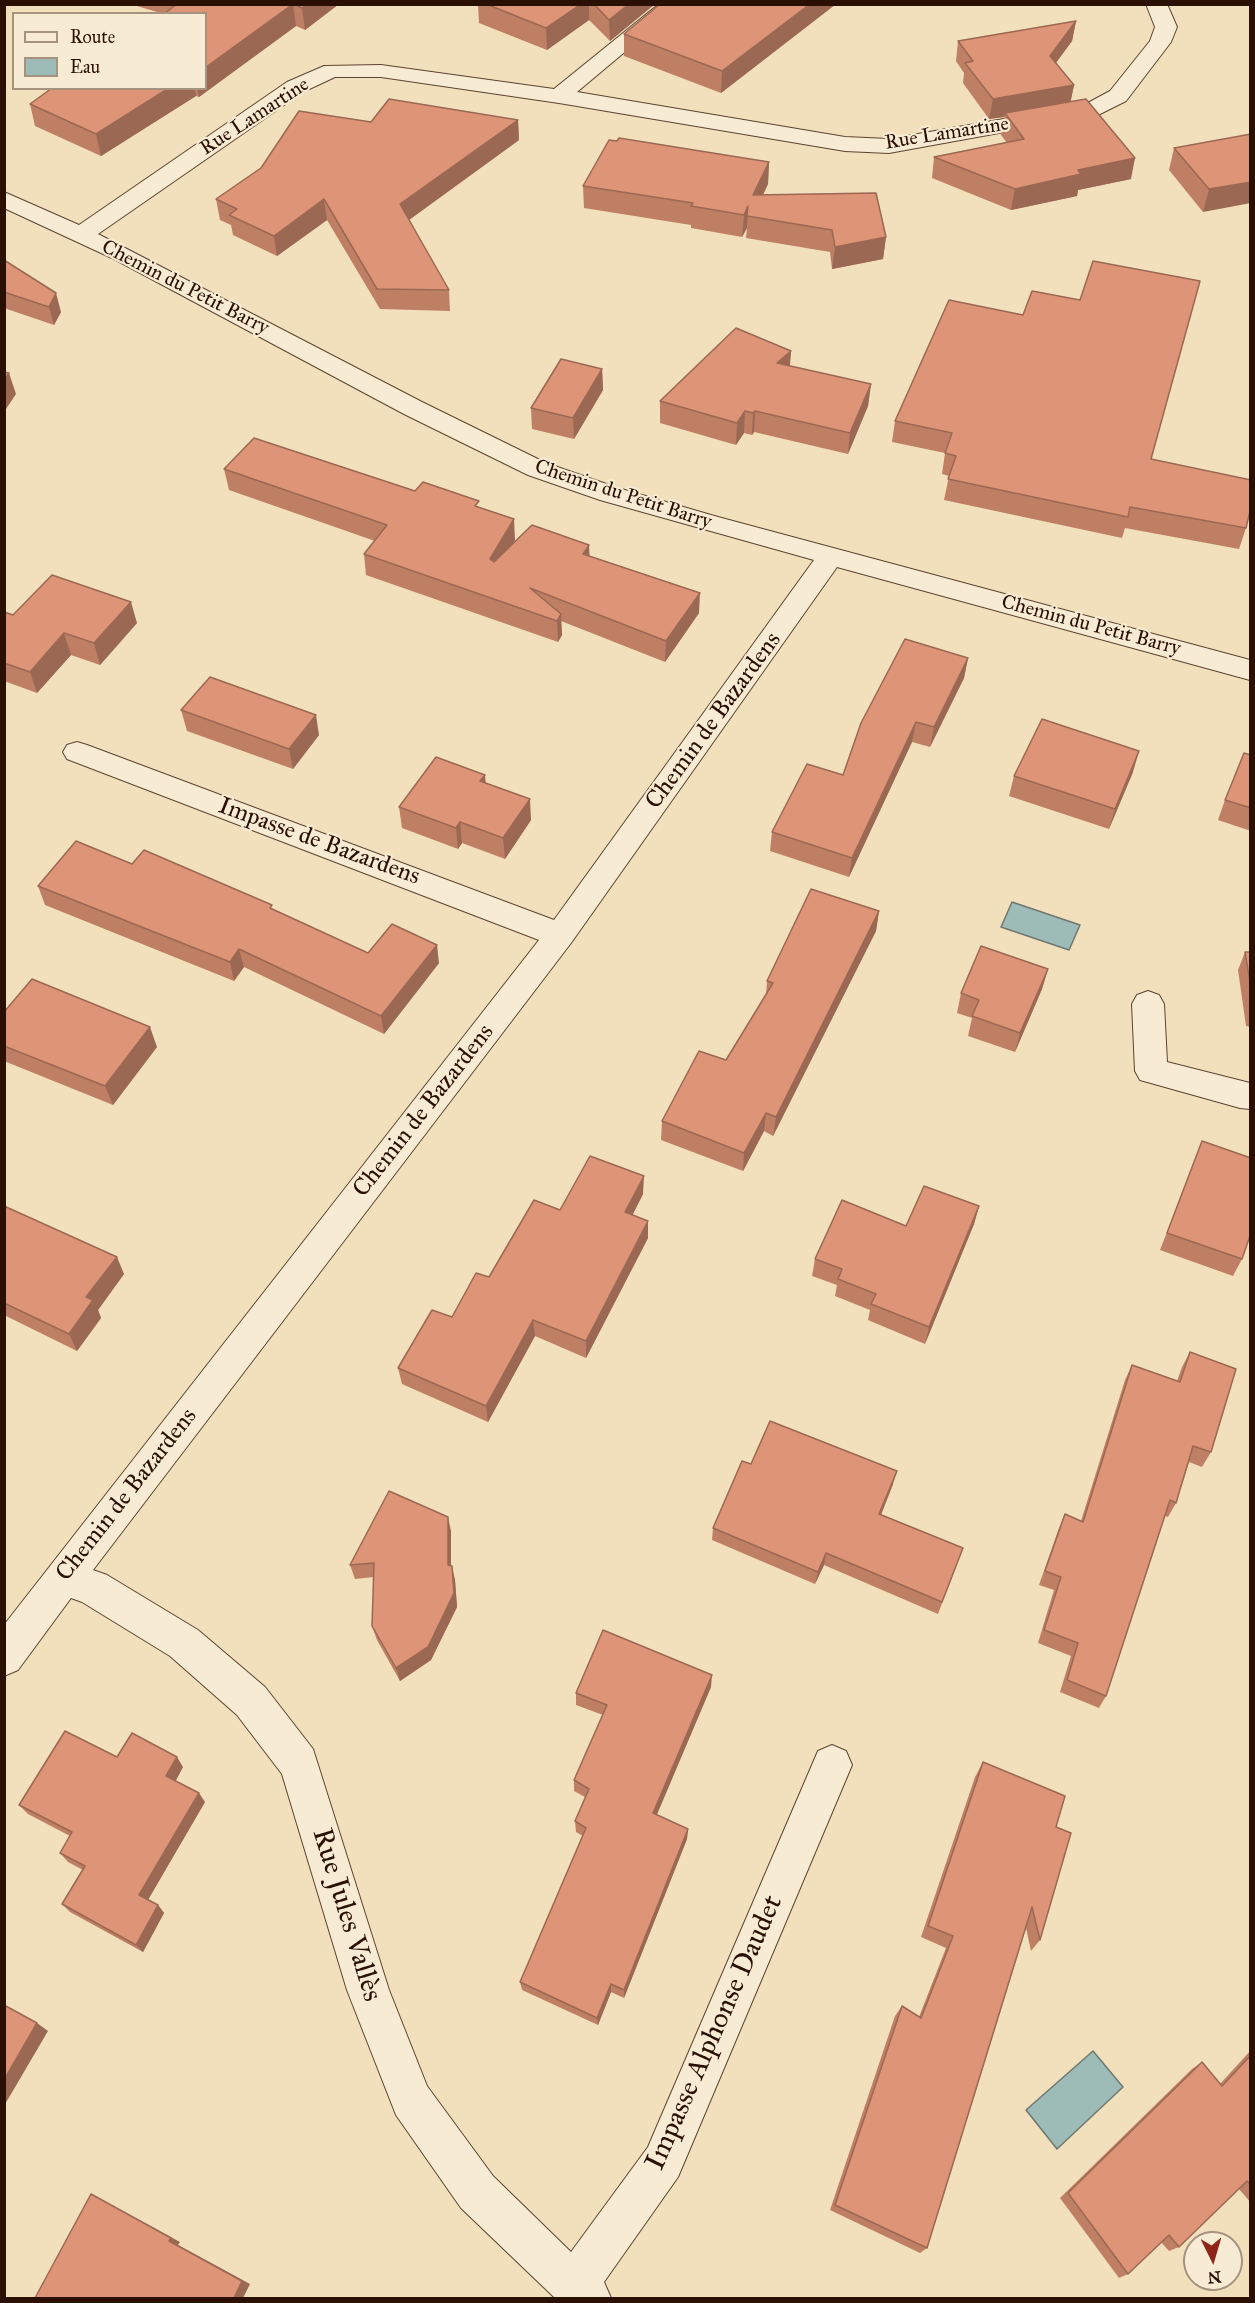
<!DOCTYPE html>
<html>
<head>
<meta charset="utf-8">
<style>
	body { margin:0 }
	#map { position:relative; width:1255px; height:2303px; overflow:hidden; background:#f2e0bc; font-family:"IM FELL Great Primer",serif }
	canvas { display:block }
	.frame { position:absolute; inset:0; border:6px solid #2a1002; pointer-events:none }
	.legend { position:absolute; left:12px; top:12px; width:195px; height:78px; box-sizing:border-box; background:#f7ebd3; border:2px solid #a5937f; margin:0; padding:8px 10px; list-style:none; font-size:18px; color:#2a1002 }
	.legend li { display:flex; align-items:center; gap:12px; height:30px }
	.legend b { width:30px; border:2px solid #a5937f }
	.north { position:absolute; left:1183px; top:2231px; width:60px; height:60px; box-sizing:border-box; background:#f7ebd3; border:2px solid #a5937f; border-radius:50%; rotate:175deg; font-size:16px; font-weight:700; line-height:24px; text-align:center; color:#2a1002 }
	.north::after { content:''; display:block; margin:auto; width:21px; height:27px; background:#8f2418; clip-path:polygon(50% 0,100% 100%,50% 72%,0 100%) }
</style>
</head>
<body>
<div id="map">
<canvas width="1255" height="2303"></canvas>
<div class="frame"></div>
<ul class="legend">
<li><b style="height:8px;background:#f7ebd3"></b>Route</li>
<li><b style="height:16px;background:#9dbbb7"></b>Eau</li>
</ul>
<div class="north">N</div>
</div>
<script>
const ctx = document.querySelector('canvas').getContext('2d');
ctx.lineJoin = 'round';
function fillPath(path, color) {
  ctx.fillStyle = color;
  ctx.fill(path, 'evenodd');
}
function toPath(rows) {
  const path = new Path2D();
  for (const r of rows) {
    path.moveTo(r[0], r[1]);
    for (let i = 2; i < r.length; i += 2) path.lineTo(r[i], r[i + 1]);
  }
  return path;
}
function trace(path, color, width, dash) {
  ctx.strokeStyle = color;
  ctx.lineWidth = width;
  ctx.lineCap = dash ? 'butt' : 'round';
  ctx.setLineDash(dash || []);
  ctx.stroke(path);
}
function label(font, color, halo, rows, align = 'center') {
  ctx.font = font + ' "IM FELL Great Primer",serif';
  ctx.lineWidth = 4.5;
  ctx.setLineDash([]);
  ctx.textBaseline = 'middle';
  ctx.strokeStyle = halo;
  ctx.fillStyle = color;
  for (const [text, x, y, turn = 0] of rows) {
    ctx.save();
    ctx.translate(x, y);
    ctx.rotate((+turn || 0) * Math.PI / 180);
    ctx.textAlign = isNaN(turn) ? turn : align;
    if (halo) ctx.strokeText(text, 0, 0);
    ctx.fillText(text, 0, 0);
    ctx.restore();
  }
}
const water = toPath([
	[1012,902,1080,925,1069,950,1001,927,1012,902],
	[1093,2051,1123,2087,1057,2149,1026,2110,1093,2051]
]);
fillPath(water, '#9dbbb7');
trace(water, '#6f776f', 1.5);
const street = toPath([
	[659,4,682,4,577,92,845,137,889,139,1084,105,1110,91,1150,41,1155,27,1146,4,1167,4,1177,27,1171,42,1126,101,1098,115,889,153,845,151,559,103,381,77,335,77,303,92,98,234,422,402,546,463,618,488,718,517,1250,660,1250,680,837,567,571,943,93,1570,107,1575,198,1630,265,1687,313,1749,389,1990,427,2086,493,2176,571,2252,648,2147,818,1751,832,1745,846,1751,852,1765,678,2177,604,2282,611,2298,555,2298,461,2208,396,2115,347,1990,282,1774,237,1715,170,1656,82,1602,71,1598,18,1670,4,1676,4,1625,539,940,67,759,63,752,67,745,77,742,87,745,554,920,814,560,600,500,528,475,404,414,114,259,4,208,4,192,79,225,287,82,324,66,381,65,554,89,659,4],
	[1148,991,1159,995,1164,1004,1167,1062,1250,1083,1250,1109,1240,1108,1140,1080,1135,1071,1132,1004,1137,995,1148,991]
]);
trace(street, '#5c4430', 2);
fillPath(street, '#f7ebd3');
fillPath(toPath([
	[130,4,339,4,305,30,296,26,199,97,196,96,101,156,35,126,30,104,52,88,206,88,164,14],
	[478,4,655,4,610,41,589,20,547,50,479,23],
	[836,4,721,93,624,56,624,34],
	[1076,21,1072,41,1056,63,1074,85,1070,102,1131,179,1078,190,1077,196,1011,210,932,178,934,157,1007,143,1001,135,1004,117,989,119,963,83,964,73,956,61,958,41],
	[518,120,519,140,409,220,449,290,450,311,380,309,327,220,277,256,233,235,231,225,220,220,216,199,371,122],
	[1251,134,1203,212,1169,170,1174,148],
	[769,162,768,184,763,195,886,237,883,259,832,269,830,252,746,238,747,228,742,237,691,228,691,225,584,208,583,186],
	[4,260,61,312,54,325,4,308],
	[791,351,790,366,871,384,868,406,848,454,754,432,752,435,744,433,736,445,660,423,660,401],
	[602,369,603,390,574,439,532,429,531,408],
	[895,421,1151,459,1246,528,1239,549,1125,528,1122,538,944,500,949,476,942,474,945,453,892,442],
	[224,469,415,491,479,507,515,540,513,544,589,556,699,613,665,662,561,621,562,635,558,642,366,575,364,554,375,541,229,490],
	[4,612,13,615,137,623,100,665,71,655,37,693,4,681],
	[968,658,964,678,930,747,912,742,849,877,770,851,772,832,843,775],
	[181,710,319,735,293,769,187,731],
	[1251,755,1251,831,1218,820,1225,800],
	[1133,772,1109,829,1009,796,1014,776],
	[486,783,531,820,505,859,462,843,458,849,402,828,399,807],
	[132,864,273,910,368,953,439,963,384,1034,244,967,234,981,45,905,38,886],
	[879,911,876,931,773,1136,764,1131,743,1171,661,1140,662,1121,726,1060,766,995,767,981],
	[1245,952,1251,952,1251,1027,1246,1026,1238,970],
	[1048,969,1042,989,1015,1052,968,1036,972,1018,957,1013,961,993],
	[4,1012,157,1047,113,1105,4,1061],
	[1202,1141,1242,1259,1233,1276,1160,1250,1195,1159],
	[643,1194,632,1215,648,1238,586,1358,535,1336,488,1422,402,1384,398,1368,452,1317,489,1277,560,1210],
	[4,1206,124,1274,98,1310,101,1318,77,1351,4,1315],
	[979,1206,974,1224,925,1344,868,1320,870,1310,835,1296,837,1285,812,1276,815,1259,906,1226],
	[1190,1352,1211,1452,1202,1467,1189,1462,1176,1503,1168,1517,1165,1516,1106,1696,1099,1708,1060,1692,1071,1656,1038,1643,1054,1590,1039,1585,1059,1528,1065,1514,1081,1521,1125,1380,1132,1365,1177,1381,1182,1367],
	[751,1464,893,1484,881,1515,963,1548,938,1614,824,1565,815,1584,712,1540,713,1528],
	[451,1531,451,1566,455,1580,457,1607,431,1660,400,1681,377,1640,372,1626,374,1577,355,1579,350,1565],
	[711,1687,656,1815,688,1829,687,1839,624,1998,611,1992,598,2025,522,1990,520,1982,583,1836,576,1832,575,1821,585,1797,574,1791,574,1780,603,1715,576,1705,576,1693],
	[117,1757,183,1767,175,1781,205,1802,148,1900,158,1905,164,1913,143,1952,70,1912,62,1904,83,1870,68,1862,60,1853,70,1836,28,1814,19,1805],
	[983,1762,1056,1827,1040,1940,1031,1951,1026,1928,927,2248,920,2253,830,2210,895,2016,902,2006,919,2017,946,1948,921,1937,975,1777],
	[1251,2050,1251,2203,1239,2189,1179,2247,1169,2251,1161,2242,1128,2274,1119,2278,1060,2198,1192,2069,1202,2062,1220,2084]
]), '#bf7f65');
fillPath(toPath([
	[293,4,296,26,199,97,197,88,206,88,206,67],
	[307,4,339,4,305,30,302,8],
	[581,4,589,4,589,20,547,50,546,28],
	[629,4,655,4,610,41,609,20],
	[810,4,836,4,721,93,722,71],
	[1076,21,1072,41,1046,76,1050,56],
	[1074,85,1070,105,1005,113,1004,117,989,119,993,99],
	[169,88,195,88,196,96,101,156,96,134],
	[518,120,519,140,402,225,400,204],
	[1135,158,1131,179,1078,190,1077,196,1011,210,1015,189,1078,170],
	[769,162,768,184,752,217,753,195],
	[1251,182,1251,203,1203,212,1209,189],
	[324,199,327,220,277,256,274,236],
	[748,206,747,228,742,237,744,215],
	[886,237,883,259,832,269,835,247],
	[56,293,61,312,54,325,49,307],
	[791,351,789,373,777,363],
	[602,369,603,390,574,439,573,418],
	[9,373,16,394,4,412,4,381],
	[871,384,868,406,848,454,850,433],
	[745,411,744,433,736,445,737,423],
	[755,411,754,432,752,435,753,413],
	[514,519,515,540,491,580,490,559],
	[589,545,590,566,583,554],
	[700,593,699,613,665,662,666,641],
	[131,602,137,623,100,665,94,643],
	[561,614,562,635,558,642,557,621],
	[64,633,71,655,37,693,30,672],
	[968,658,964,678,930,747,934,727],
	[316,715,319,735,293,769,289,749],
	[916,722,912,742,849,877,852,858],
	[1139,751,1133,772,1109,829,1115,809],
	[485,775,487,796,480,781],
	[530,799,531,820,505,859,503,838],
	[460,822,462,843,458,849,456,828],
	[879,911,876,931,773,1136,776,1117],
	[437,945,439,963,384,1034,381,1016],
	[239,949,244,967,234,981,230,962],
	[1048,969,1042,989,1015,1052,1020,1033],
	[150,1027,157,1047,113,1105,105,1086],
	[766,1113,764,1131,743,1171,744,1153],
	[644,1176,643,1194,625,1230,625,1212],
	[979,1206,974,1224,925,1344,929,1327],
	[648,1221,648,1238,586,1358,586,1341],
	[117,1257,124,1274,98,1310,101,1318,77,1351,69,1334,86,1297],
	[533,1320,535,1336,488,1422,486,1406],
	[897,1471,893,1484,876,1527,879,1514],
	[448,1517,451,1531,451,1579,448,1565],
	[826,1553,824,1565,815,1584,818,1572],
	[452,1566,455,1580,457,1607,431,1660,400,1681,396,1668],
	[712,1675,711,1687,653,1824,653,1813],
	[177,1757,183,1767,173,1786,166,1776],
	[199,1793,205,1802,146,1903,139,1895],
	[688,1829,687,1839,624,1998,624,1990],
	[158,1905,164,1913,143,1952,136,1945],
	[611,1984,611,1992,598,2025,597,2018],
	[37,2023,48,2031,4,2106,4,2080],
	[91,2194,180,2242,178,2245,250,2284,243,2298,234,2298,169,2241]
]), '#9b6853');
const building = toPath([
	[177,4,293,4,206,67,206,14,164,14,177,4],
	[293,4,307,4,302,8,293,4],
	[486,4,581,4,546,28,486,4],
	[594,4,629,4,609,20,594,4],
	[660,4,810,4,722,71,624,34,660,4],
	[1076,21,1050,56,1074,85,993,99,965,63,973,61,958,41,1076,21],
	[52,88,169,88,96,134,30,104,52,88],
	[389,99,518,120,400,204,449,290,377,289,324,199,274,236,229,215,237,209,216,199,261,168,299,111,371,122,389,99],
	[1086,99,1135,158,1078,170,1081,174,1015,189,934,157,1024,139,1005,113,1086,99],
	[1251,134,1251,182,1209,189,1174,148,1251,134],
	[619,138,769,162,753,195,876,193,886,237,835,247,832,230,747,216,748,206,744,215,691,206,693,203,583,186,609,140,617,141,619,138],
	[4,260,56,293,49,307,4,292,4,260],
	[1093,261,1200,281,1151,459,1251,480,1251,507,1246,528,1130,507,1128,517,948,479,956,456,945,453,952,433,895,421,949,300,1023,315,1032,291,1080,300,1093,261],
	[736,328,791,351,777,363,871,384,850,433,755,411,753,413,745,411,737,423,660,401,736,328],
	[561,359,602,369,573,418,531,408,561,359],
	[4,372,9,373,4,381,4,372],
	[254,438,415,491,423,482,479,501,475,506,514,519,490,559,494,562,532,525,589,545,583,554,700,593,666,641,530,588,561,614,557,621,364,554,387,525,224,469,254,438],
	[52,575,131,602,94,643,64,633,30,672,4,663,4,612,13,615,52,575],
	[905,639,968,658,934,727,916,722,852,858,772,832,807,764,843,775,861,723,905,639],
	[210,677,316,715,289,749,181,710,210,677],
	[1042,719,1139,751,1115,809,1014,776,1042,719],
	[1244,753,1251,755,1251,808,1225,800,1244,753],
	[436,757,485,775,480,781,530,799,503,838,460,822,456,828,399,807,436,757],
	[76,841,132,864,144,850,272,905,270,908,368,953,392,924,437,945,381,1016,239,949,230,962,38,886,76,841],
	[811,889,879,911,776,1117,766,1113,744,1153,662,1121,699,1051,726,1060,773,983,767,981,811,889],
	[981,946,1048,969,1020,1033,972,1016,979,1000,961,993,981,946],
	[1245,952,1251,952,1251,988,1245,952],
	[32,979,150,1027,105,1086,4,1046,4,1012,32,979],
	[1202,1141,1251,1158,1251,1233,1242,1259,1167,1233,1202,1141],
	[590,1156,644,1176,625,1212,648,1221,586,1341,533,1320,486,1406,398,1368,432,1310,452,1317,476,1273,489,1277,534,1200,560,1210,590,1156],
	[924,1186,979,1206,929,1327,871,1304,876,1294,838,1279,842,1269,815,1259,842,1200,906,1226,924,1186],
	[4,1206,117,1257,86,1297,93,1300,69,1334,4,1303,4,1206],
	[1190,1352,1236,1369,1211,1452,1193,1446,1176,1503,1170,1500,1106,1696,1067,1680,1078,1643,1044,1630,1061,1577,1045,1571,1065,1514,1083,1522,1132,1365,1180,1382,1190,1352],
	[770,1421,897,1471,879,1514,963,1548,942,1602,826,1553,818,1572,713,1528,742,1461,751,1464,770,1421],
	[389,1491,448,1517,448,1565,452,1566,454,1593,428,1647,396,1668,372,1626,374,1563,350,1565,389,1491],
	[603,1630,712,1675,653,1813,688,1829,624,1990,611,1984,597,2018,520,1982,586,1828,575,1821,589,1789,574,1780,607,1705,576,1693,603,1630],
	[65,1731,117,1757,132,1733,177,1757,166,1776,199,1793,139,1895,158,1905,136,1945,62,1904,85,1866,60,1853,72,1832,19,1805,65,1731],
	[983,1762,1065,1796,1056,1827,1071,1833,1040,1940,1032,1907,927,2248,835,2205,902,2006,921,2018,953,1936,928,1926,983,1762],
	[4,2005,37,2023,4,2080,4,2005],
	[1251,2055,1251,2185,1247,2181,1179,2247,1169,2235,1128,2274,1068,2193,1202,2062,1222,2086,1251,2055],
	[91,2194,171,2238,169,2241,242,2281,234,2298,35,2298,91,2194]
]);
fillPath(building, '#de9476');
trace(building, '#9b6853', 1.5);
label('20px', '#2a1002', '#f7ebd3', [
	["Rue Lamartine",255,117,-33],
	["Rue Lamartine",947,134,-9],
	["Chemin du Petit Barry",185,288,27],
	["Chemin du Petit Barry",623,495,18],
	["Chemin du Petit Barry",1091,626,15]
]);
label('24px', '#2a1002', '#f7ebd3', [
	["Chemin de Bazardens",714,721,-54],
	["Impasse de Bazardens",319,842,20],
	["Chemin de Bazardens",424,1111,-52],
	["Chemin de Bazardens",127,1495,-52]
]);
label('28px', '#2a1002', '#f7ebd3', [
	["Rue Jules Vallès",346,1915,73],
	["Impasse Alphonse Daudet",715,2033,-66]
]);
</script>
</body>
</html>
